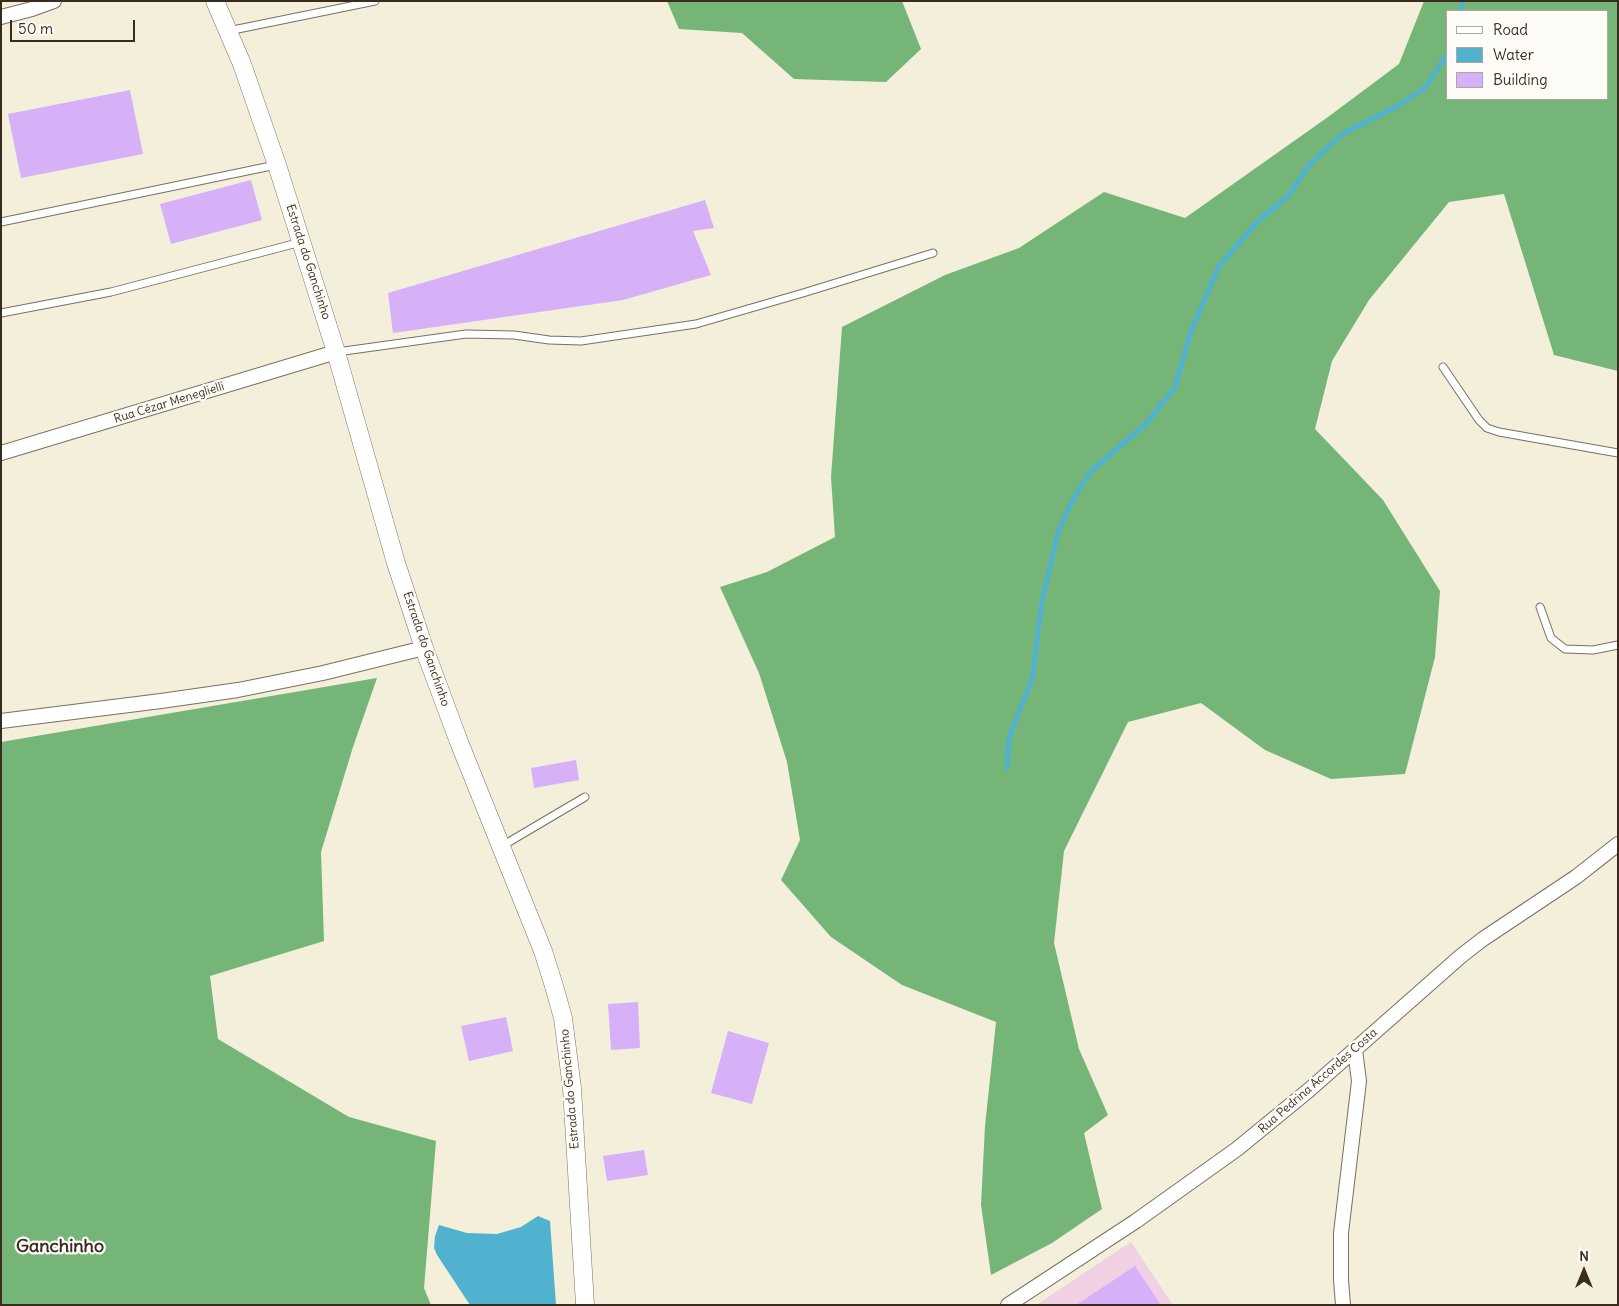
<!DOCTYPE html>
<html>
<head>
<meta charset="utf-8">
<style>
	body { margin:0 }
	#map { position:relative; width:1619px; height:1306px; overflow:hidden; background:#f3efdb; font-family:Delius,sans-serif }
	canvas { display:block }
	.frame { position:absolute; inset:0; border:2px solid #3b2a1e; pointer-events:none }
	.legend { position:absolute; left:1446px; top:10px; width:162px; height:90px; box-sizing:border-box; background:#fdfcf7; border:1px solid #afa8a0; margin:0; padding:6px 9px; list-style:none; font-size:15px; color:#3b2a1e }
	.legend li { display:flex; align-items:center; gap:10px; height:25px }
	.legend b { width:25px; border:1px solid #afa8a0 }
	.north { position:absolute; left:1559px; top:1246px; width:50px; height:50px; -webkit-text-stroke:4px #fdfcf7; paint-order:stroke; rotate:0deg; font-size:14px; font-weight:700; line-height:20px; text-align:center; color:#3b2a1e }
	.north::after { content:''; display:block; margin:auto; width:18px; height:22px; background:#3b2a1e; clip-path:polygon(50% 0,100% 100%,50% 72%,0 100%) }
	.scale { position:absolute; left:10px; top:20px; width:125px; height:22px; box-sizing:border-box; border:2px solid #3b2a1e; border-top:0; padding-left:6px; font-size:15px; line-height:18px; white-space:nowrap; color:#3b2a1e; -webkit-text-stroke:4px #fdfcf7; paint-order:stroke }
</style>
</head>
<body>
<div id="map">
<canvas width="1619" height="1306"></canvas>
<div class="frame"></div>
<ul class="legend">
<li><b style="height:6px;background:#fff"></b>Road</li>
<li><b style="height:14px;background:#51b2cf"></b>Water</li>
<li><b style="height:14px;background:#d7b1f7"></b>Building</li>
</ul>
<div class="north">N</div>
<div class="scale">50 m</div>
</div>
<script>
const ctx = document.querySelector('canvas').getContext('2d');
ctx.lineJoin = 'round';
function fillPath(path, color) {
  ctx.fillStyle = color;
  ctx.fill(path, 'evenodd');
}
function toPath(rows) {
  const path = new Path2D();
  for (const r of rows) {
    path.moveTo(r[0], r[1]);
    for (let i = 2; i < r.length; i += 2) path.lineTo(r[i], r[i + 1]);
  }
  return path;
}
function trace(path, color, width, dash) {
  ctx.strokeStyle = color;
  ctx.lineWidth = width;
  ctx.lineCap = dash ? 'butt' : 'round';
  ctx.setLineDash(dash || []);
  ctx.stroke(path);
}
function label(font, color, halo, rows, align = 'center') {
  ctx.font = font + ' Delius,sans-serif';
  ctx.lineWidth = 4.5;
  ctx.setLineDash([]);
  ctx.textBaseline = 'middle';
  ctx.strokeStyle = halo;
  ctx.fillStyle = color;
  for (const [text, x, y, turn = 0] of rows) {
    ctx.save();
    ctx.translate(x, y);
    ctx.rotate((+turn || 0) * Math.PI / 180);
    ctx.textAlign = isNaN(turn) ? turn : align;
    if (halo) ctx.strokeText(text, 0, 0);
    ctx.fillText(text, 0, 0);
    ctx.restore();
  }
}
fillPath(toPath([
	[1131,1242,1173,1305,1036,1305]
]), '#f1d0e3');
fillPath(toPath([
	[667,1,902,1,921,49,886,82,794,79,742,33,679,29],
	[1424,1,1618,1,1618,371,1554,355,1504,194,1449,202,1369,300,1332,361,1315,429,1383,500,1440,591,1435,657,1405,774,1331,779,1265,750,1201,703,1128,722,1064,851,1054,943,1079,1049,1108,1115,1084,1133,1102,1209,1052,1243,991,1275,981,1205,985,1126,996,1022,902,985,831,937,781,880,800,840,787,762,759,673,720,587,767,572,835,537,831,477,842,327,945,275,1019,248,1104,192,1185,218,1328,117,1399,64],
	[1448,11,1608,11,1608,99,1448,99],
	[377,678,353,747,321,852,324,941,210,976,218,1039,349,1117,436,1141,424,1288,431,1305,1,1305,1,742]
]), '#75b678');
fillPath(toPath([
	[538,1216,550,1221,556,1305,470,1305,437,1255,434,1248,435,1236,439,1225,467,1233,497,1234,521,1227]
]), '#51b2cf');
trace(toPath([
	[1460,11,1463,1],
	[1007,768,1009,737,1032,680,1042,601,1058,533,1070,505,1090,472,1147,423,1175,387,1191,331,1219,266,1258,221,1288,196,1309,165,1342,134,1396,107,1425,88,1448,53]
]), '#51b2cf', 5);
fillPath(toPath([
	[130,90,143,154,21,178,8,114],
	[251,180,262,220,171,244,160,204],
	[705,200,714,228,693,231,711,275,623,300,393,333,388,293],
	[576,760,579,780,534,788,531,768],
	[638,1002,640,1048,611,1050,608,1004],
	[506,1017,513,1051,469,1061,461,1026],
	[728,1031,769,1043,752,1104,711,1093],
	[644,1150,648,1175,607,1181,603,1156],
	[1135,1266,1161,1305,1076,1305]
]), '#d7b1f7');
const service = toPath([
	[228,31,375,1],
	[1,222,276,165],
	[1,313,111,292,301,242],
	[337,352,466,334,514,335,549,340,581,341,696,324,803,293,933,253],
	[1443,367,1479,420,1487,428,1499,432,1618,453],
	[1540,607,1551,638,1565,649,1593,650,1618,645],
	[502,846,585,797]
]);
const minor = toPath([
	[1,17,32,9,54,1],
	[1,453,336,352],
	[1,721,161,701,238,690,323,673,424,648],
	[1008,1305,1136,1221,1237,1149,1309,1090,1461,956,1483,939,1576,877,1618,844],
	[1343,1305,1341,1280,1341,1233,1359,1081,1355,1050]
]);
const tertiary = toPath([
	[215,1,242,64,277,165,336,352,396,563,424,648,459,742,543,951,554,986,563,1018,572,1088,585,1305]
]);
trace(service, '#7b6f60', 9);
trace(minor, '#7b6f60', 16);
trace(tertiary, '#7b6f60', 19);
trace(service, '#fff', 7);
trace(minor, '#fff', 14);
trace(tertiary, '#fff', 18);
label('12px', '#3b2a1e', '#fdfcf7', [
	["Estrada do Ganchinho",308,262,72],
	["Rua Cézar Meneglielli",169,403,-17],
	["Estrada do Ganchinho",426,649,71],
	["Rua Pedrina Accordes Costa",1318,1081,-41],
	["Estrada do Ganchinho",570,1089,-95]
]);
label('bold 18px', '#3b2a1e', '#fdfcf7', [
	["Ganchinho",60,1247]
]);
</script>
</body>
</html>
